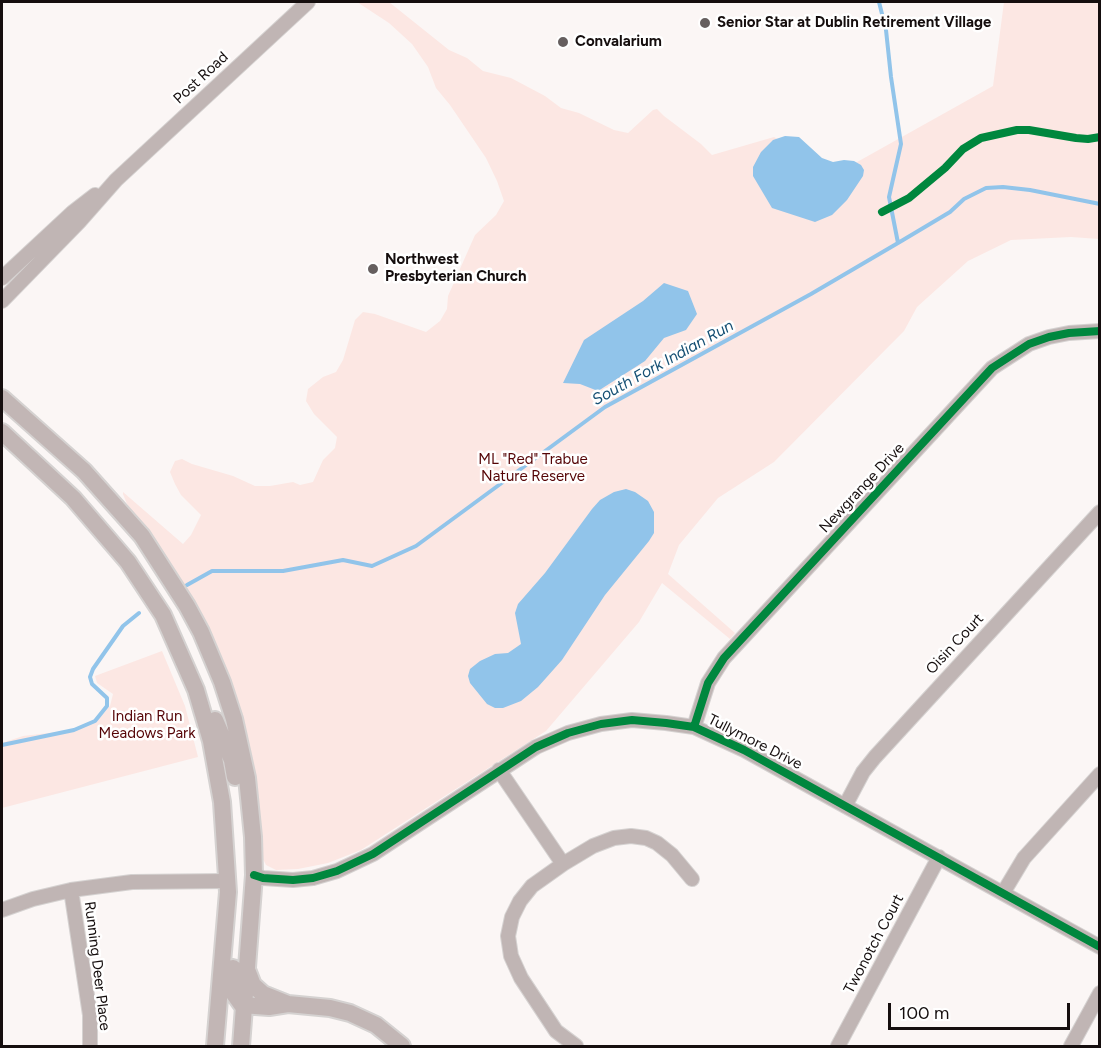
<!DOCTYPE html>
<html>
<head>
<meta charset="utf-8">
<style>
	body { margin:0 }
	#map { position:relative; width:1101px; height:1048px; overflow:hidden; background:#fbf6f5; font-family:Figtree,sans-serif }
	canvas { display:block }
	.frame { position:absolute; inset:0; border:3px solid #150e0e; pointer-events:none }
	.scale { position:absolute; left:888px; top:1003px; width:182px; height:27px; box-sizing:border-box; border:3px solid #150e0e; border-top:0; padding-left:8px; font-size:18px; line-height:21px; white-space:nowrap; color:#150e0e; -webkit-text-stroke:4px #fff; paint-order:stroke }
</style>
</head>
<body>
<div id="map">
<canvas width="1101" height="1048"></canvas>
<div class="frame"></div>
<div class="scale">100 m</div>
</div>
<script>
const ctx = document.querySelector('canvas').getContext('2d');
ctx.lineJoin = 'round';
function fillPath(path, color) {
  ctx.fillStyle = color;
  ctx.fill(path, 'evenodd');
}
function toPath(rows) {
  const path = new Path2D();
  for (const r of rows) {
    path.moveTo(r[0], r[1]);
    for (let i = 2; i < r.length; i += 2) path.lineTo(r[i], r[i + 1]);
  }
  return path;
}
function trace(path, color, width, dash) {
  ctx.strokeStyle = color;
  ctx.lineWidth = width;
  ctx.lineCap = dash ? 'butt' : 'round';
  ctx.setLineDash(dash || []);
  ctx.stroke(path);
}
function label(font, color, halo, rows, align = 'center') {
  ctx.font = font + ' Figtree,sans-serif';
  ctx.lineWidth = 5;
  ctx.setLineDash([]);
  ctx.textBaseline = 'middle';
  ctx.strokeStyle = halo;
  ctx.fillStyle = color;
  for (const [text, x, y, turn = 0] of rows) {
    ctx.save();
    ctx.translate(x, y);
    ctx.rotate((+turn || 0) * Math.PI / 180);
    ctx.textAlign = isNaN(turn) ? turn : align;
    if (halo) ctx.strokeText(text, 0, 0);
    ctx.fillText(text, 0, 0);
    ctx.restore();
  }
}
fillPath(toPath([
	[357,2,389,2,449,50,467,58,483,71,511,78,545,96,561,108,579,113,614,130,628,133,653,110,657,109,664,116,701,144,712,155,774,137,841,171,993,86,1004,2,1099,2,1099,239,1071,237,1011,240,968,261,917,307,904,331,774,462,718,498,679,545,668,574,735,633,730,639,662,583,639,622,546,731,361,850,328,863,298,869,276,870,266,865,262,857,220,656,190,595,164,553,127,504,123,494,123,492,183,544,191,535,201,515,181,495,175,484,170,472,175,461,182,459,192,464,233,476,255,486,270,486,293,482,300,485,313,482,323,460,335,448,337,437,314,414,306,401,308,389,323,377,336,372,343,360,355,320,363,312,375,314,426,332,440,321,447,309,448,296,475,235,496,215,504,201,497,181,486,158,450,105,436,88,428,67,412,44,389,23],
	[162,651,185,706,198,757,2,808,2,743,23,736,74,730,99,718,110,706,113,694,97,683,95,676]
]), '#fce7e3');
fillPath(toPath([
	[785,136,799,137,822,158,833,162,844,160,854,161,861,165,864,170,863,176,847,200,832,215,815,222,772,208,753,176,753,167,761,152,773,140],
	[664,283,688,291,697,314,686,330,664,338,645,361,598,391,580,384,563,383,584,340,643,301],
	[626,489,635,492,648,501,654,512,654,533,649,541,605,595,562,660,538,687,521,701,503,708,495,708,487,704,470,683,468,676,470,669,480,661,495,654,508,653,521,644,515,613,518,604,545,573,592,509,600,500,614,492]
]), '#91c4ea');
trace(toPath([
	[898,243,950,212,964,199,986,188,1003,187,1030,190,1100,204],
	[187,585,212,571,283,571,343,560,372,566,416,546,605,407,811,294,898,243,889,197,901,144,891,77,886,30,879,2],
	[2,745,74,730,95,721,107,706,107,698,92,684,90,677,93,669,123,626,139,613]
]), '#91c4ea', 4);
const minor = toPath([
	[2,278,73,212,95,195],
	[2,301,79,222,116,180,308,2],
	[694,727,708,683,724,658,992,368,1029,344,1049,337,1069,333,1100,331],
	[499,770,563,864],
	[845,806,863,772,875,757,1100,512],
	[254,875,263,878,293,880,313,878,337,871,373,854,536,747,568,733,601,724,632,720,666,723,694,727,744,750,1100,947],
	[71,890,90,1015,90,1046],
	[1003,893,1024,858,1100,774],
	[2,910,33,899,71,890,132,882,226,881],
	[576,1046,556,1031,521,978,511,956,508,936,512,917,520,901,532,886,563,864,593,846,614,838,631,836,646,838,657,843,672,855,692,879],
	[838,1046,939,857],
	[1071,1046,1100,993]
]);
const major = toPath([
	[2,398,84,471,142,536,187,606,201,632,222,682,234,719,247,778,253,837,254,875,241,1046],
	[2,432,73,498,128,562,163,615,196,690,211,741,222,802,228,892,215,1046],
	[215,720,232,760,235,777],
	[233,968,232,991,242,1005,269,1007,288,1004],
	[248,972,253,985,263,994,288,1004,330,1008,350,1013,376,1025,402,1046]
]);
trace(minor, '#d5d2d1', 16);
trace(major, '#d5d2d1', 20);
trace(minor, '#c0b5b4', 14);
trace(major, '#c2b6b5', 16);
trace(toPath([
	[882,212,909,198,945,168,963,149,981,138,1017,130,1029,130,1076,138,1088,139,1100,137],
	[694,727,708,683,724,658,992,368,1029,344,1049,337,1069,333,1100,331],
	[254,875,263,878,293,880,313,878,337,871,373,854,536,747,568,733,601,724,632,720,666,723,694,727,744,750,1100,947]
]), '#00873e', 8);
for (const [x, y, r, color] of [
	[705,23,6,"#665f5f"],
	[563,42,6,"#665f5f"],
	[373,269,6,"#665f5f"]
]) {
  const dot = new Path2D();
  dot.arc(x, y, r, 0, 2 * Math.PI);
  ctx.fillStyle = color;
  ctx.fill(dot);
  trace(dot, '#fff', 2);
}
label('bold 15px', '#150e0e', '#fff', [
	["Senior Star at Dublin Retirement Village",717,23],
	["Convalarium",575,42],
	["Northwest",385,260],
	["Presbyterian Church",385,277]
], 'left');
label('15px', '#150e0e', '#fff', [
	["Post Road",201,78,-43],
	["Newgrange Drive",862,488,-47],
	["Oisin Court",955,644,-47],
	["Tullymore Drive",755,742,27],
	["Twonotch Court",874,944,-62],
	["Running Deer Place",97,966,83]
]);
label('15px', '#550406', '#fff', [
	["ML \"Red\" Trabue",533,460],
	["Nature Reserve",533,477],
	["Indian Run",147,717],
	["Meadows Park",147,734]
]);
label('italic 16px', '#154f73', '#fff', [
	["South Fork Indian Run",663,363,-29]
]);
</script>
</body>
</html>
